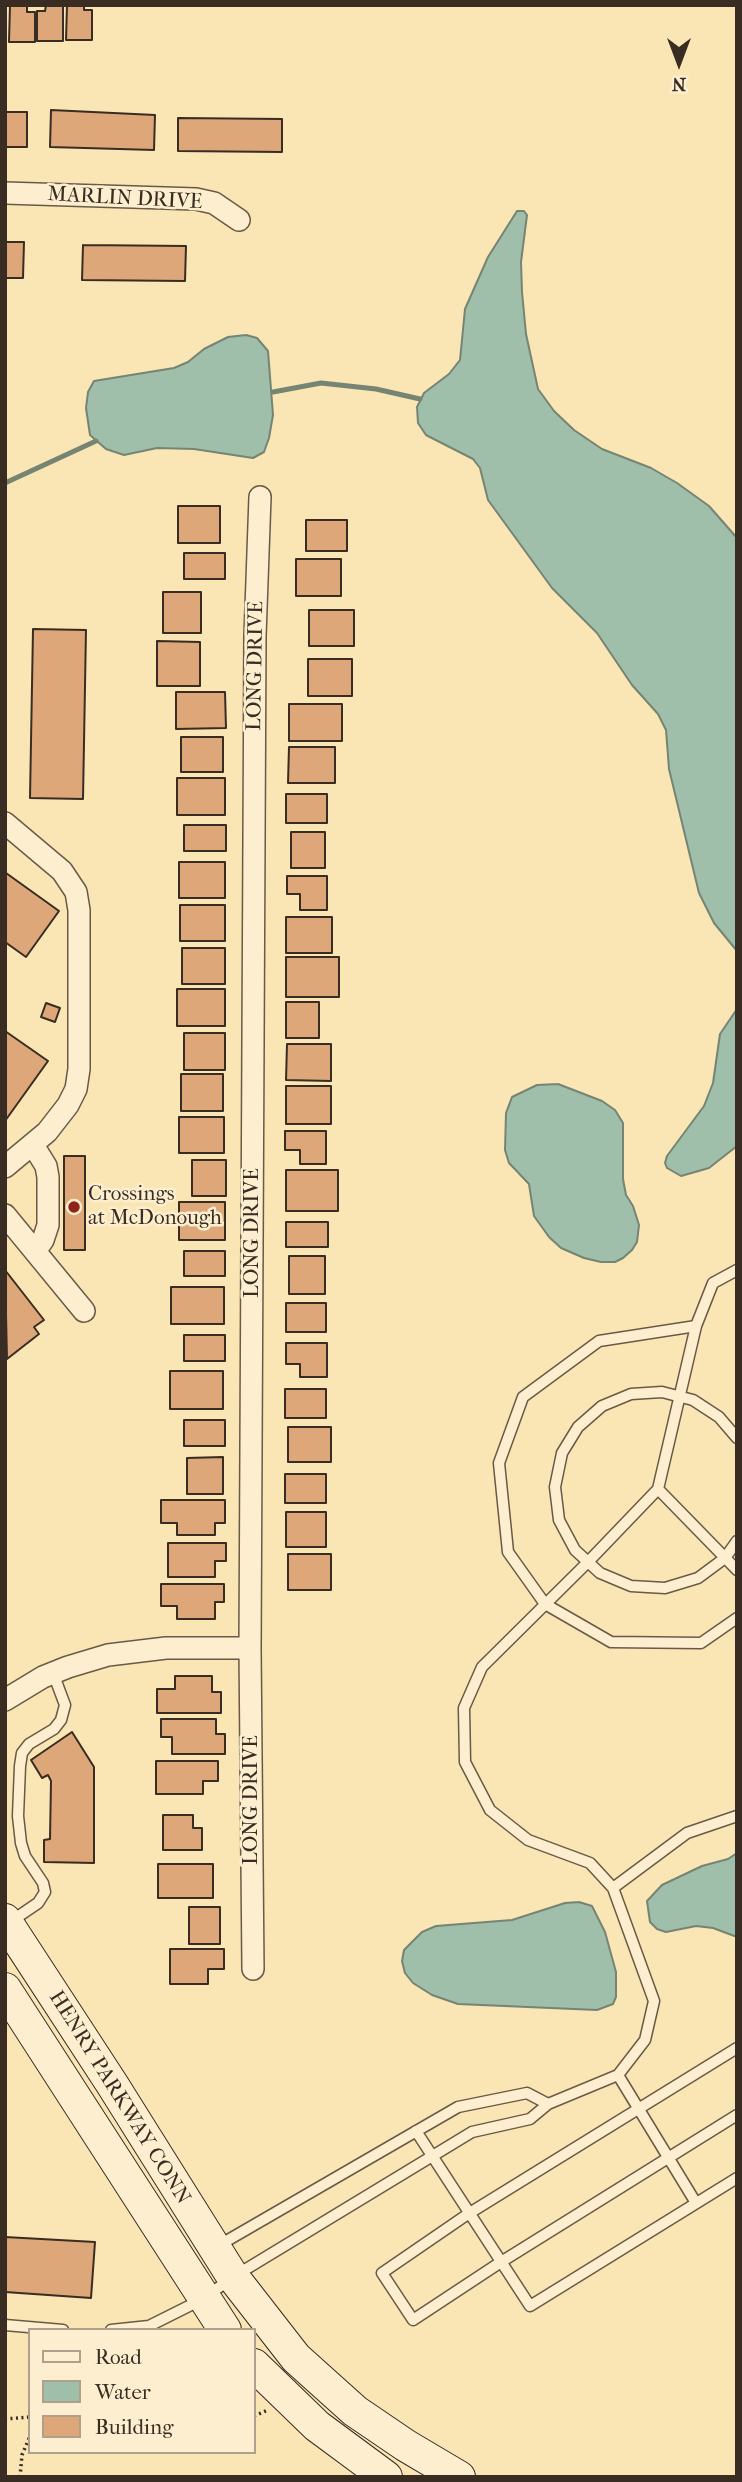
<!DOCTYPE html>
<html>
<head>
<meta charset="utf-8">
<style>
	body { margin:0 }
	#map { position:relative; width:742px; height:2482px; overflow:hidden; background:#fae5b4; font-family:"IM FELL French Canon",serif }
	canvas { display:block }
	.frame { position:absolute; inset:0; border:7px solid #392c23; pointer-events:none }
	.legend { position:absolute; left:28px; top:2328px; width:228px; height:126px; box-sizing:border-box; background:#fceece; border:2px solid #aea08a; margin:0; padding:9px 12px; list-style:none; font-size:21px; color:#392c23 }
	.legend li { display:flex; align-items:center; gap:14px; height:35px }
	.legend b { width:35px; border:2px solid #aea08a }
	.north { position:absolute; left:644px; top:28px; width:70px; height:70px; -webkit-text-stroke:5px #fceece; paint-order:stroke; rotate:180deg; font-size:19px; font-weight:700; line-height:28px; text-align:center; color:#392c23 }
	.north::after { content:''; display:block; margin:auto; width:24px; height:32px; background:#392c23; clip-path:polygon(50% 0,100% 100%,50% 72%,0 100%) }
</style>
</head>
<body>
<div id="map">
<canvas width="742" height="2482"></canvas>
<div class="frame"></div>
<ul class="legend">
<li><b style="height:9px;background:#fceece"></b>Road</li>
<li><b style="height:19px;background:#9fbfaa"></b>Water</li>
<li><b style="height:19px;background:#dda779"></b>Building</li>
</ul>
<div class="north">N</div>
</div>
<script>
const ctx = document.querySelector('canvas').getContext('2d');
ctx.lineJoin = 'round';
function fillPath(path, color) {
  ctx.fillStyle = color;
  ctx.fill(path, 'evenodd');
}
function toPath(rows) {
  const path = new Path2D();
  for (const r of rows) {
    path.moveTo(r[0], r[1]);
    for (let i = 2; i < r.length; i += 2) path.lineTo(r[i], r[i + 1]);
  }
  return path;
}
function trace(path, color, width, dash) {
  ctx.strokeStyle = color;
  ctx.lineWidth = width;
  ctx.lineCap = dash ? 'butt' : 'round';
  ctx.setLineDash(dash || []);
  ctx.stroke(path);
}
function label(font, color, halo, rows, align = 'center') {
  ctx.font = font + ' "IM FELL French Canon",serif';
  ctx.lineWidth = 5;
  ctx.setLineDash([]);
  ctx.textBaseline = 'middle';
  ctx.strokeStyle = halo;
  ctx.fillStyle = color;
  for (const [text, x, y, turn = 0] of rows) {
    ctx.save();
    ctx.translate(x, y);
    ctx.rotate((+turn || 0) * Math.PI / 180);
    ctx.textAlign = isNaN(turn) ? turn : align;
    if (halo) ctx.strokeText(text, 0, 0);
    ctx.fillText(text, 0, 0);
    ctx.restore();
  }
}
const water = toPath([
	[517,211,524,211,527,215,521,262,522,292,526,334,538,389,554,411,574,430,602,449,651,468,677,483,709,506,737,538,737,951,714,923,699,893,669,769,666,730,658,714,632,685,597,633,552,588,488,500,480,468,473,459,426,435,418,423,417,407,424,393,449,374,460,360,465,309,488,257,517,211],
	[246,335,257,338,268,351,273,415,269,438,264,452,253,458,194,449,157,448,124,455,106,449,90,435,86,408,88,392,94,381,174,368,188,362,204,349,228,337,246,335],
	[737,1009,737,1146,709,1168,681,1176,667,1168,665,1163,667,1156,704,1106,713,1083,720,1034,737,1009],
	[558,1084,602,1101,615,1110,623,1123,623,1179,626,1195,633,1206,639,1225,637,1242,632,1250,623,1258,615,1262,601,1262,584,1258,561,1248,549,1237,534,1216,529,1184,509,1163,505,1150,506,1113,512,1097,537,1085,558,1084],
	[737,1853,737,1937,713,1928,696,1926,666,1932,657,1929,650,1922,647,1901,662,1885,702,1866,728,1859,737,1853],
	[579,1902,592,1906,605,1932,616,1972,616,1997,613,2004,597,2010,458,2004,432,1995,413,1983,405,1973,402,1961,404,1950,422,1932,436,1926,512,1920,565,1903,579,1902]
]);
fillPath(water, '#9fbfaa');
trace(water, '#768474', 2);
trace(toPath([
	[273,392,321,383,376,389,420,399],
	[5,483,96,441]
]), '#768474', 5);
const building = toPath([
	[10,5,27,5,27,12,35,12,35,42,9,42,10,5],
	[46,5,63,5,63,41,37,41,37,11,45,11,46,5],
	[67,5,84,5,84,10,92,10,92,40,66,40,67,5],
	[51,110,155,115,154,150,50,147,51,110],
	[5,112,27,112,27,147,5,147,5,112],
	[178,118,282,119,282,152,178,151,178,118],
	[5,242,24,242,23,278,5,278,5,242],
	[83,245,186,246,185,281,82,280,83,245],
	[178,506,220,506,220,543,178,543,178,506],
	[306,520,347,520,347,551,306,551,306,520],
	[184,553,225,553,225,579,184,579,184,553],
	[296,559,341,559,341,596,296,596,296,559],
	[163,592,201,592,201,633,163,633,163,592],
	[309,610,354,610,354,646,309,646,309,610],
	[33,629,86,630,83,799,30,798,33,629],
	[157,641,200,642,200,686,157,686,157,641],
	[308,659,352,659,352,696,308,696,308,659],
	[176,692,225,692,226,728,176,729,176,692],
	[289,704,342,704,342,741,289,741,289,704],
	[181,737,223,737,223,772,181,772,181,737],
	[289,747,335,747,335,783,288,783,289,747],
	[177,778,225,778,225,815,177,815,177,778],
	[286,794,327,794,327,823,286,823,286,794],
	[184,825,226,825,226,851,184,851,184,825],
	[291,832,325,832,325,868,291,868,291,832],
	[179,862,225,862,225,898,179,898,179,862],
	[6,873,59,911,26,957,5,942,6,873],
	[287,876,327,876,327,910,300,910,300,894,287,894,287,876],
	[180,905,225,905,225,941,180,941,180,905],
	[286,917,332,917,332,953,286,953,286,917],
	[182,948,225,948,225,984,182,984,182,948],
	[286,957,339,957,339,997,286,997,286,957],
	[177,989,225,989,225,1026,177,1026,177,989],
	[286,1002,319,1002,319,1038,286,1038,286,1002],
	[46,1003,60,1008,55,1022,41,1017,46,1003],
	[5,1031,48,1061,5,1121,5,1031],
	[184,1033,225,1033,225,1070,184,1070,184,1033],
	[287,1044,331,1044,331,1081,286,1080,287,1044],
	[181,1074,223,1074,223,1111,181,1111,181,1074],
	[286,1086,331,1086,331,1124,286,1124,286,1086],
	[179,1117,224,1117,224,1153,179,1153,179,1117],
	[285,1131,326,1131,326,1164,300,1164,300,1150,285,1150,285,1131],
	[64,1156,85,1156,85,1250,64,1250,64,1156],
	[192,1160,226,1160,226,1196,192,1196,192,1160],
	[286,1170,338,1170,338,1211,286,1211,286,1170],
	[179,1202,225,1202,225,1240,179,1240,179,1202],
	[286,1222,328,1222,328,1247,286,1247,286,1222],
	[184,1251,225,1251,225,1276,184,1276,184,1251],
	[289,1256,325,1256,325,1294,289,1294,289,1256],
	[5,1270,44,1320,34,1327,39,1334,7,1359,5,1270],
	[171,1287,224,1287,224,1324,171,1324,171,1287],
	[286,1303,326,1303,326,1332,286,1332,286,1303],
	[184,1335,225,1335,225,1361,184,1361,184,1335],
	[286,1343,327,1343,327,1377,300,1377,300,1364,286,1364,286,1343],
	[170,1371,223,1371,223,1409,170,1409,170,1371],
	[285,1389,326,1389,326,1418,285,1418,285,1389],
	[184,1420,225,1420,225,1446,184,1446,184,1420],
	[288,1427,331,1427,331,1462,288,1462,288,1427],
	[223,1457,223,1494,187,1494,187,1458,223,1457],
	[285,1474,326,1474,326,1503,285,1503,285,1474],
	[161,1500,225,1500,225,1523,215,1523,215,1535,177,1535,177,1523,161,1523,161,1500],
	[286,1512,326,1512,326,1547,286,1547,286,1512],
	[168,1543,226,1543,226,1561,215,1561,215,1577,168,1577,168,1543],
	[288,1554,331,1554,331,1590,288,1590,288,1554],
	[161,1584,224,1584,224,1602,215,1602,215,1619,177,1619,177,1606,161,1606,161,1584],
	[175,1676,212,1676,212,1692,221,1692,221,1713,157,1713,157,1689,175,1689,175,1676],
	[161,1719,216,1719,216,1734,225,1734,225,1754,172,1754,172,1737,161,1737,161,1719],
	[72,1732,94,1767,94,1863,44,1862,44,1840,50,1839,51,1781,48,1775,42,1778,31,1760,72,1732],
	[156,1761,218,1761,218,1781,203,1781,203,1794,156,1794,156,1761],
	[163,1815,193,1815,193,1828,202,1828,202,1850,163,1850,163,1815],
	[158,1864,213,1864,213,1898,158,1898,158,1864],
	[189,1907,220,1907,220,1944,189,1944,189,1907],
	[170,1949,224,1949,224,1969,208,1969,208,1984,170,1984,170,1949],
	[5,2237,95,2242,91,2298,5,2292,5,2237]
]);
fillPath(building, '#dda779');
trace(building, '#392c23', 2);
const lane = toPath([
	[737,1270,713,1283,696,1326,599,1341,523,1397,499,1463,508,1552,545,1604,611,1642,701,1643,737,1618],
	[737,1438,719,1417,693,1400,662,1392,631,1394,602,1406,578,1427,562,1453,555,1487,559,1520,575,1550,600,1573,631,1586,665,1588,698,1578,725,1558,737,1541],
	[658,1489,737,1570],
	[613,1888,687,1833,737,1816],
	[10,1922,38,1903,45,1892,43,1883,25,1856,21,1843,18,1816,20,1766,22,1753,29,1744,54,1729,61,1720,65,1705,53,1673],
	[737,2048,468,2214,382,2273,413,2320,501,2262,737,2115],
	[618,2075,645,2040,654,2001,613,1888,590,1863,528,1840,490,1810,465,1762,464,1708,482,1667,587,1563,658,1489,696,1326],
	[548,2104,618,2075,696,2203],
	[416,2131,530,2306,737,2178],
	[5,2325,63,2330],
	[111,2330,149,2326,203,2299,233,2277,472,2132,530,2119,548,2104,527,2093,458,2107,216,2247]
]);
const street = toPath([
	[5,193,196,199,214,203,239,220],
	[5,823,62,871,76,892,79,910,79,1069,76,1089,68,1105,47,1132,5,1167],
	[33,1145,46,1166,48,1177,48,1225,43,1240,35,1251],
	[5,1215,84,1311],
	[5,1700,43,1677,68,1667,108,1655,166,1648,250,1648],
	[253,1969,250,1648,255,636,260,497]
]);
const secondary = toPath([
	[5,1920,112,2084,233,2277,296,2358,355,2411,405,2445,459,2477],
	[5,1989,225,2330],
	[254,2365,317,2426,386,2477]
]);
trace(lane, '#695a47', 13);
trace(street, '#695a47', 24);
trace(secondary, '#392c23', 34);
trace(toPath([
	[254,2416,268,2410],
	[5,2419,30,2417],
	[20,2477,22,2455,30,2436]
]), '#392c23', 3.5, [2, 3.5]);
trace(lane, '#fceece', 10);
trace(street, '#fceece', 21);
trace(secondary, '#fceece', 32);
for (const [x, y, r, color] of [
	[74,1207,7,"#8f2418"]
]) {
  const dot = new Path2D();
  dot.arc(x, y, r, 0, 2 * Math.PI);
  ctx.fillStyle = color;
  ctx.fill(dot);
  trace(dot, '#fceece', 2.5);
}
label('21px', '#392c23', '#fceece', [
	["MARLIN DRIVE",125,199,3],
	["LONG DRIVE",256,666,-89],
	["LONG DRIVE",253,1233,-90],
	["LONG DRIVE",252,1800,-90],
	["HENRY PARKWAY CONN",119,2098,58]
]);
label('21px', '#392c23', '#fceece', [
	["Crossings",88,1195],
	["at McDonough",88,1219]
], 'left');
</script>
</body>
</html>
